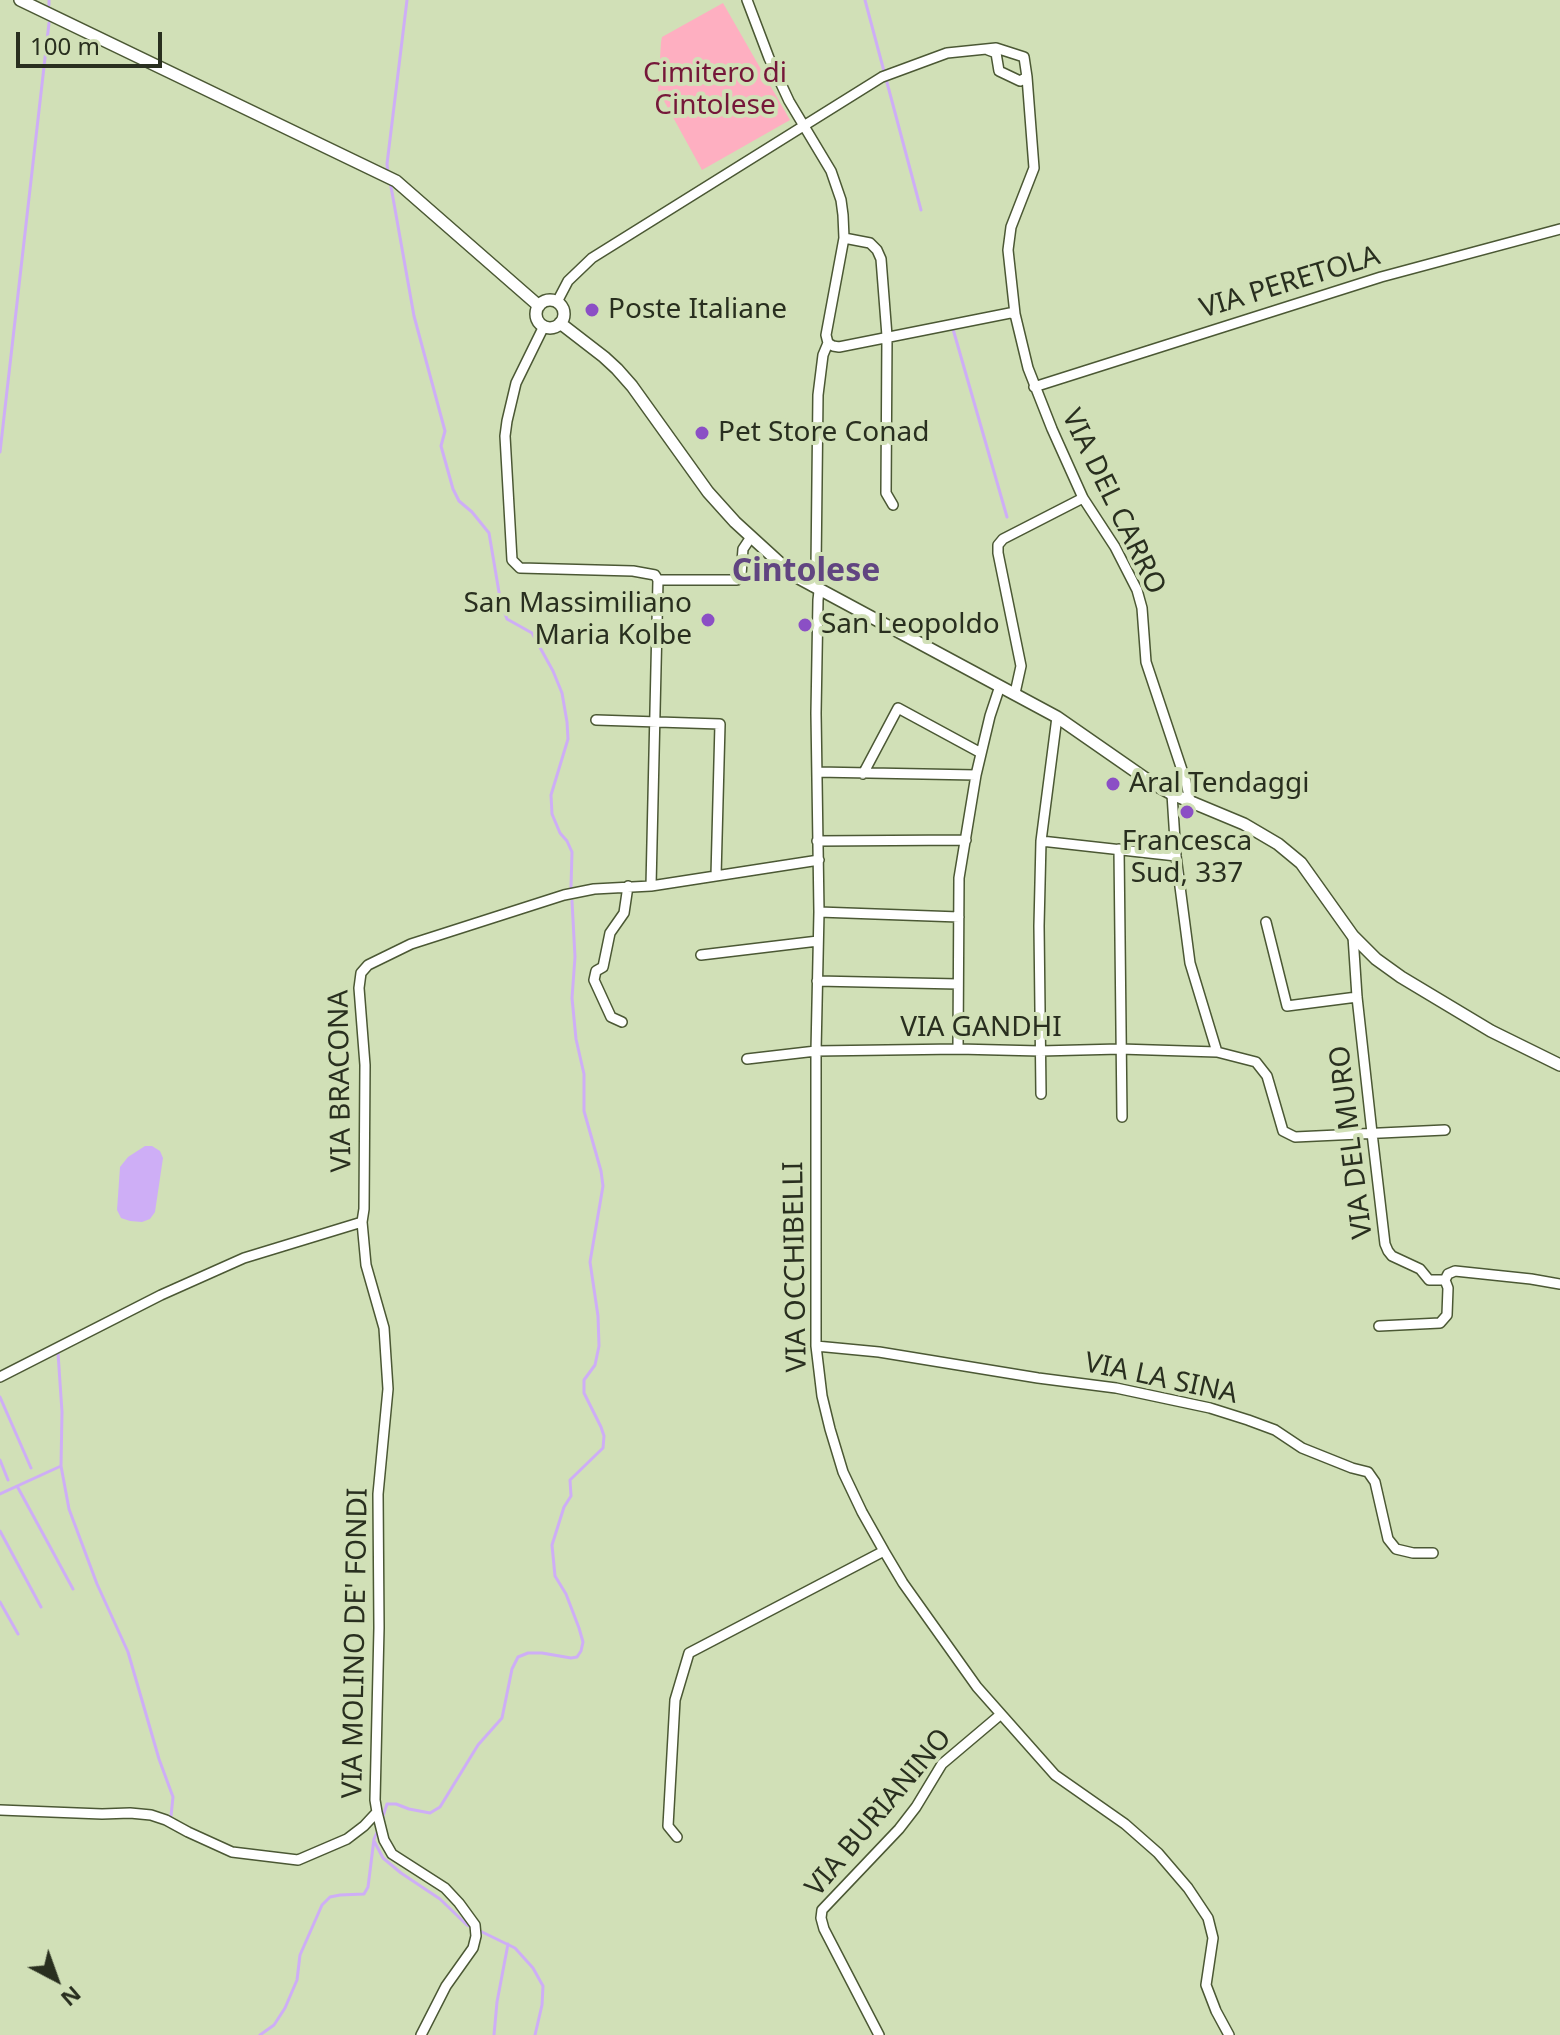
<!DOCTYPE html>
<html>
<head>
<meta charset="utf-8">
<style>
	body { margin:0 }
	#map { position:relative; width:1560px; height:2035px; overflow:hidden; background:#d1e0b7; font-family:"Noto Sans",sans-serif }
	canvas { display:block }
	.north { position:absolute; left:16px; top:1939px; width:80px; height:80px; -webkit-text-stroke:6px #d1e0b7; paint-order:stroke; rotate:139deg; font-size:22px; font-weight:700; line-height:32px; text-align:center; color:#292f1f }
	.north::after { content:''; display:block; margin:auto; width:28px; height:36px; background:#292f1f; clip-path:polygon(50% 0,100% 100%,50% 72%,0 100%) }
	.scale { position:absolute; left:16px; top:32px; width:146px; height:36px; box-sizing:border-box; border:4px solid #292f1f; border-top:0; padding-left:10px; font-size:24px; line-height:28px; white-space:nowrap; color:#292f1f; -webkit-text-stroke:6px #d1e0b7; paint-order:stroke }
</style>
</head>
<body>
<div id="map">
<canvas width="1560" height="2035"></canvas>
<div class="north">N</div>
<div class="scale">100 m</div>
</div>
<script>
const ctx = document.querySelector('canvas').getContext('2d');
ctx.lineJoin = 'round';
function fillPath(path, color) {
  ctx.fillStyle = color;
  ctx.fill(path, 'evenodd');
}
function toPath(rows) {
  const path = new Path2D();
  for (const r of rows) {
    if (r.length === 3) {
      path.moveTo(r[0] + r[2], r[1]);
      path.arc(r[0], r[1], r[2], 0, 2 * Math.PI);
      continue;
    }
    path.moveTo(r[0], r[1]);
    for (let i = 2; i < r.length; i += 2) path.lineTo(r[i], r[i + 1]);
  }
  return path;
}
function trace(path, color, width, dash) {
  ctx.strokeStyle = color;
  ctx.lineWidth = width;
  ctx.lineCap = dash ? 'butt' : 'round';
  ctx.setLineDash(dash || []);
  ctx.stroke(path);
}
function label(font, color, halo, rows, align = 'center') {
  ctx.font = font + ' "Noto Sans",sans-serif';
  ctx.lineWidth = 8;
  ctx.setLineDash([]);
  ctx.textBaseline = 'middle';
  ctx.strokeStyle = halo;
  ctx.fillStyle = color;
  for (const [text, x, y, turn = 0] of rows) {
    ctx.save();
    ctx.translate(x, y);
    ctx.rotate((+turn || 0) * Math.PI / 180);
    ctx.textAlign = isNaN(turn) ? turn : align;
    if (halo) ctx.strokeText(text, 0, 0);
    ctx.fillText(text, 0, 0);
    ctx.restore();
  }
}
fillPath(toPath([
	[723,3,790,120,702,170,658,90,661,42,662,37]
]), '#feafc1');
fillPath(toPath([
	[145,1146,152,1146,160,1151,163,1158,155,1212,150,1219,142,1222,130,1221,121,1218,117,1210,120,1167,128,1157]
]), '#ceaef6');
trace(toPath([
	[49,0,49,5],
	[865,0,921,210],
	[388,173,387,164,407,0],
	[390,181,414,316,445,431,441,446,453,489,459,501,472,512,489,533,501,604,507,619,532,633,553,671,562,693,567,722,568,739,551,795,552,814,560,833,567,841,572,852,571,887],
	[953,329,1007,517],
	[0,452,49,23],
	[58,1353,62,1412,61,1466,69,1509,97,1584,128,1652,159,1759,173,1797,171,1816],
	[0,1397,31,1468],
	[0,1460,8,1480],
	[17,1486,73,1589],
	[0,1494,61,1466],
	[0,1531,41,1607],
	[0,1602,18,1634],
	[382,1819,387,1804,396,1804,409,1809,430,1813,440,1807,478,1745,502,1718,512,1669,518,1657,528,1653,542,1653,571,1658,577,1657,581,1651,583,1642,579,1628,566,1594,555,1576,552,1545,564,1507,571,1496,570,1480,603,1448,604,1436,601,1427,584,1393,584,1380,595,1365,599,1346,598,1316,590,1262,603,1186,601,1171,584,1111,584,1074,576,1039,572,998,575,957,572,901],
	[374,1841,383,1858,401,1873,440,1899,467,1925,471,1927],
	[478,1930,515,1948,533,1968,543,1986,542,2005,535,2035],
	[260,2035,274,2025,285,2008,297,1980,300,1955,322,1905,330,1897,340,1895,364,1894,368,1887,374,1839,378,1830],
	[494,2035,497,2002,508,1944]
]), '#ceaef6', 3);
const minor = toPath([
	[747,0,769,58,789,101,831,171,841,200,843,215,844,238,826,335,828,343,823,355,818,395,816,568,812,586],
	[988,50,996,53,999,71,1020,81,1027,77],
	[844,238,870,243,877,250,881,259,887,336,886,493,893,505],
	[557,302,568,281,592,258,882,77,947,53,996,48,1024,57,1027,77,1034,168,1011,227,1008,250,1015,314,1028,368,1052,429,1083,498,1115,547,1137,590,1142,608,1146,662,1186,782,1190,801],
	[544,326,516,383,507,421,505,436,512,560,520,568,633,571,655,575,658,580,651,886],
	[828,343,833,346,839,347,1010,313,1015,314],
	[1034,387,1381,277,1560,229],
	[658,580,737,580,741,575,743,549,751,537],
	[819,591,818,600,816,713,819,912,816,1051,816,1346,822,1396,830,1429,843,1472,862,1512,884,1551,903,1583,977,1687,1055,1775,1125,1824,1158,1853,1188,1888,1208,1918,1213,1938,1206,1985,1216,2011,1229,2035],
	[1015,693,1021,666,998,553,998,545,1003,539,1083,498],
	[596,720,720,724,716,876],
	[817,772,976,775],
	[863,774,898,708,981,753],
	[1172,794,1176,856,1190,963,1217,1052],
	[817,841,966,840],
	[1041,841,1176,856],
	[1119,849,1122,1117],
	[819,912,959,917],
	[1266,922,1287,1006,1357,997],
	[1353,936,1357,997,1372,1133,1385,1244,1388,1251,1392,1256,1420,1269,1429,1280,1445,1280,1448,1274,1455,1271,1531,1279,1560,1284],
	[701,955,818,941],
	[817,981,958,984],
	[622,1022,611,1017,594,980,596,971,603,967,610,933,624,913,628,886],
	[958,1049,959,878,976,775,990,716,1000,686],
	[747,1059,816,1051,958,1049,1040,1051,1120,1049,1217,1052,1256,1062,1267,1076,1283,1131,1295,1137,1445,1130],
	[1041,1094,1039,926,1041,841,1057,717],
	[1379,1326,1440,1323,1447,1315,1448,1288,1445,1280],
	[816,1346,879,1352,1038,1378,1116,1388,1210,1408,1248,1420,1275,1430,1302,1448,1352,1468,1368,1472,1375,1482,1388,1539,1396,1549,1413,1553,1433,1553],
	[0,1377,161,1295,244,1258,362,1222,364,1209,365,1065,359,988,361,973,368,965,411,944,564,895,594,889,651,886,819,860],
	[0,1810,102,1814,130,1813,151,1815,166,1820,188,1832,232,1852,298,1860,347,1839,364,1826,377,1812,375,1800,379,1628,378,1494,388,1389,384,1328,366,1265,362,1222],
	[377,1812,384,1840,392,1854,445,1888,459,1903,475,1925,476,1936,473,1948,446,1986,421,2035],
	[677,1837,668,1826,675,1700,689,1653,884,1551],
	[879,2035,824,1929,821,1918,822,1910,899,1829,916,1807,942,1764,1000,1715]
]);
const tertiary = toPath([
	[20,0,396,181,539,306],
	[550,314,14],
	[560,323,604,357,617,369,632,386,708,492,735,522,793,575,1057,717,1152,783,1172,794,1244,824,1278,844,1301,863,1353,936,1376,959,1401,977,1491,1031,1560,1065]
]);
trace(minor, '#4b5834', 12);
trace(tertiary, '#4b5834', 14);
trace(minor, '#fff', 9);
trace(tertiary, '#fff', 11);
for (const [x, y, r, color] of [
	[592,310,8,"#8b4fc5"],
	[702,433,8,"#8b4fc5"],
	[708,620,8,"#8b4fc5"],
	[805,625,8,"#8b4fc5"],
	[1113,784,8,"#8b4fc5"],
	[1187,812,8,"#8b4fc5"]
]) {
  const dot = new Path2D();
  dot.arc(x, y, r, 0, 2 * Math.PI);
  ctx.fillStyle = color;
  ctx.fill(dot);
  trace(dot, '#d1e0b7', 3);
}
label('28px', '#751739', '#d1e0b7', [
	["Cimitero di",715,74],
	["Cintolese",715,106]
]);
label('28px', '#292f1f', '#d1e0b7', [
	["VIA PERETOLA",1290,283,-17],
	["VIA DEL CARRO",1113,502,64],
	["VIA GANDHI",981,1028],
	["VIA BRACONA",341,1081,-91],
	["VIA DEL MURO",1352,1142,-97],
	["VIA OCCHIBELLI",796,1267,-91],
	["VIA LA SINA",1161,1379,12],
	["VIA MOLINO DE' FONDI",356,1643,-89],
	["VIA BURIANINO",879,1813,-50]
]);
label('28px', '#292f1f', '#d1e0b7', [
	["Poste Italiane",608,310],
	["Pet Store Conad",718,433],
	["San Massimiliano",692,604,"right"],
	["Maria Kolbe",692,636,"right"],
	["San Leopoldo",821,625],
	["Aral Tendaggi",1129,784],
	["Francesca",1187,842,"center"],
	["Sud, 337",1187,874,"center"]
], 'left');
label('bold 32px', '#614581', '#d1e0b7', [
	["Cintolese",806,572]
]);
</script>
</body>
</html>
